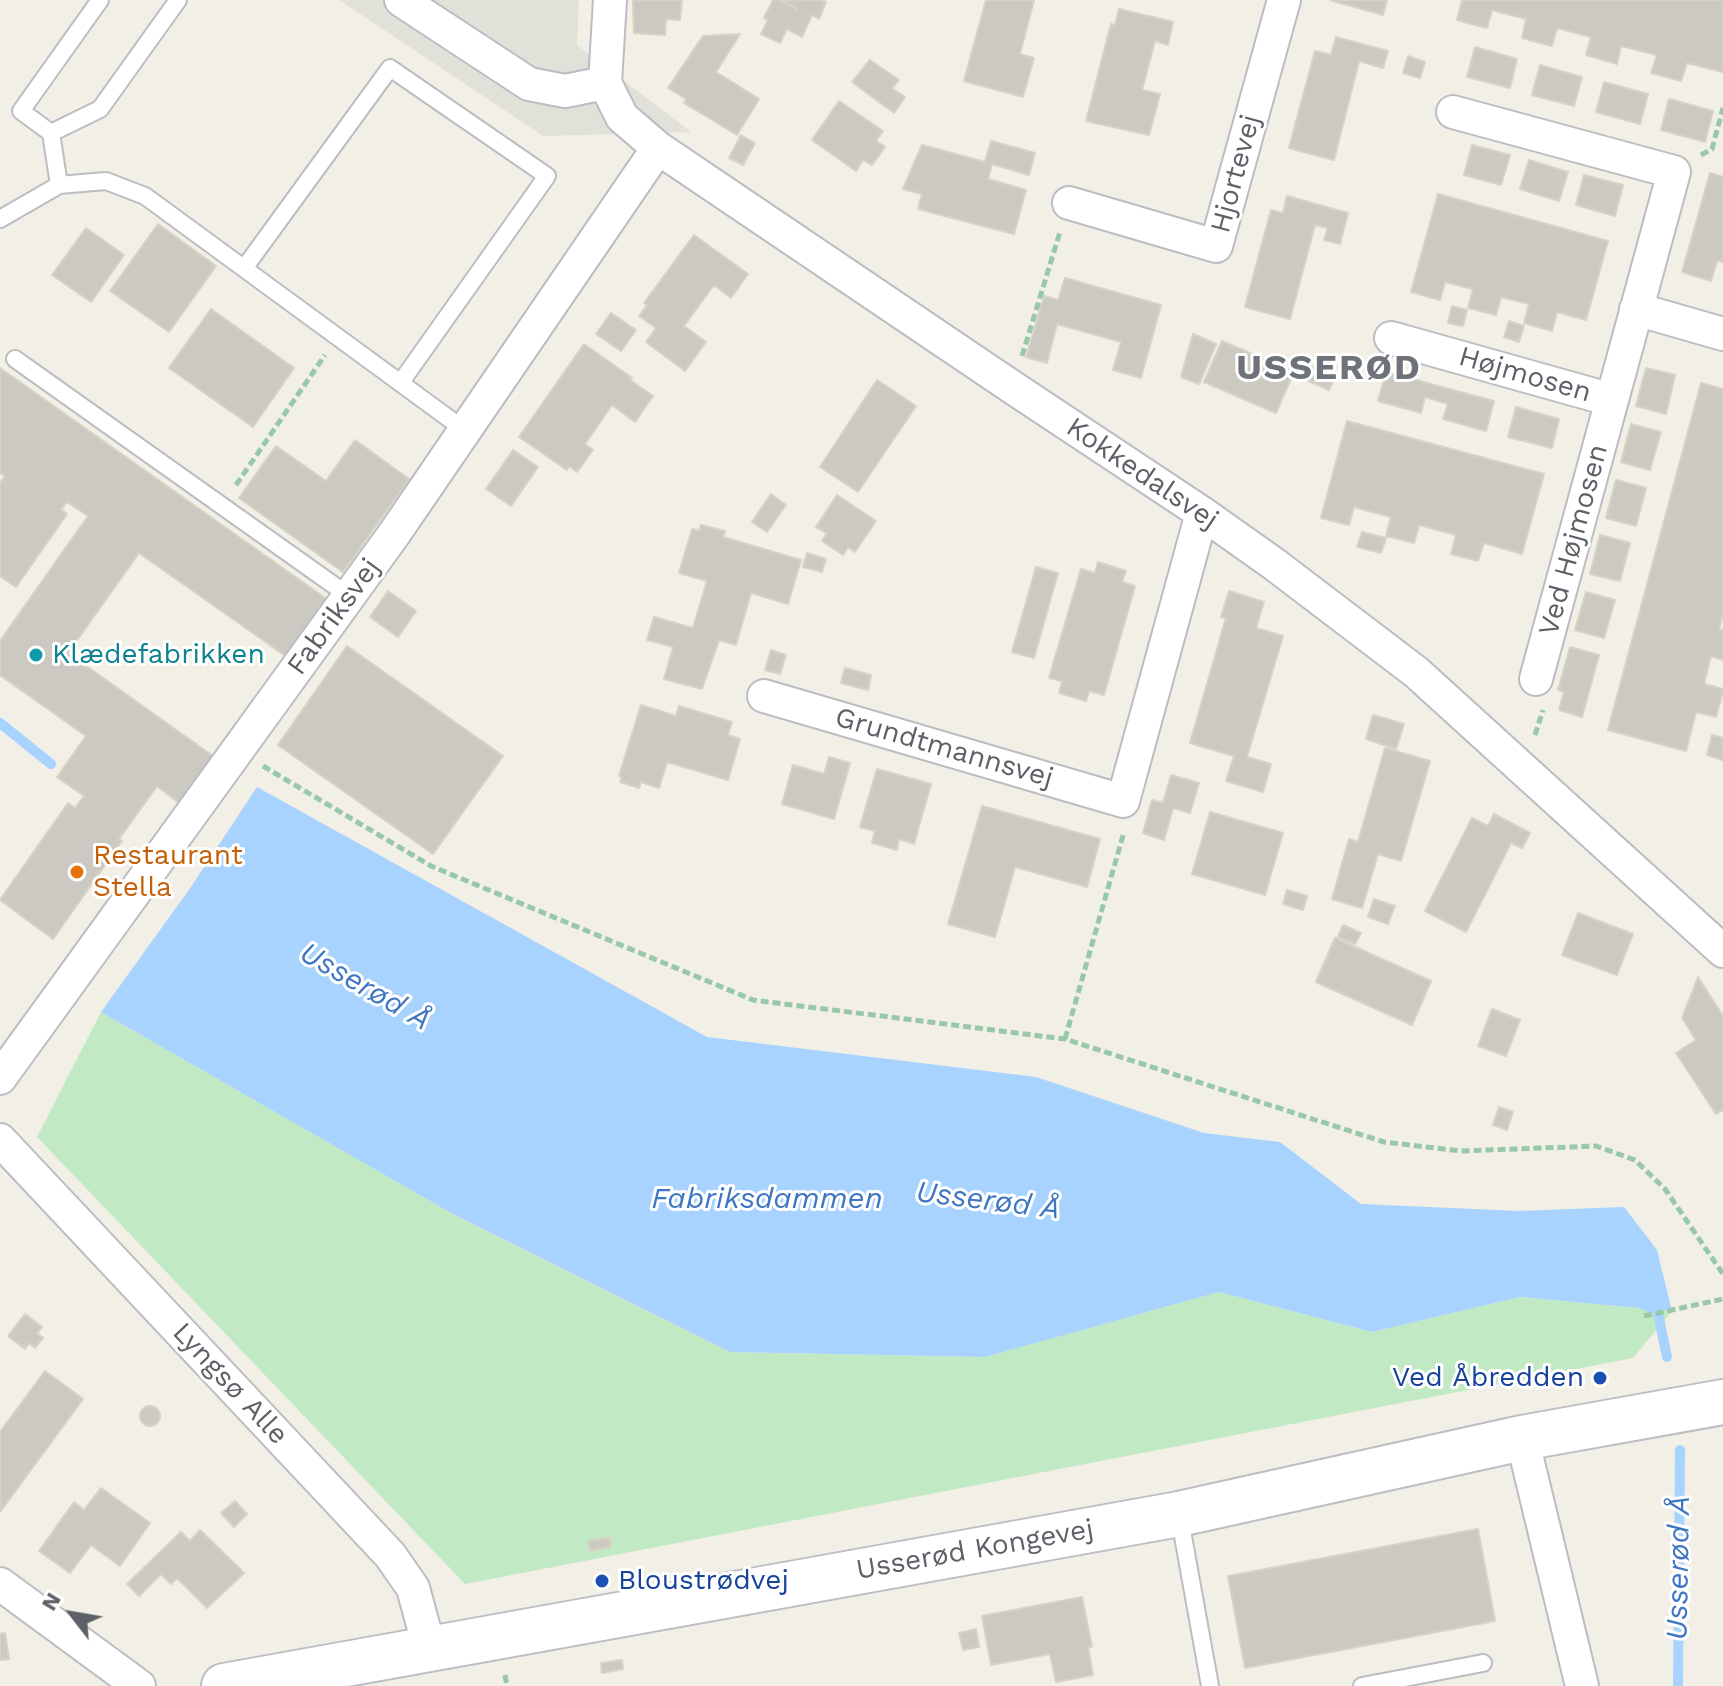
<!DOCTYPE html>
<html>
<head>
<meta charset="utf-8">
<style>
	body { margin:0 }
	#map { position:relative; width:1723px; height:1686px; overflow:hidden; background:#f1efe6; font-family:"Work Sans",sans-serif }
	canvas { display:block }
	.north { position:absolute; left:32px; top:1574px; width:80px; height:80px; -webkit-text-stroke:6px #fff; paint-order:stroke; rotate:301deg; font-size:22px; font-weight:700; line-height:32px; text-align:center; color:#5d6167 }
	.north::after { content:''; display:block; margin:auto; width:28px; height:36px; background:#5d6167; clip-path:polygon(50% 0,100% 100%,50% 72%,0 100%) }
</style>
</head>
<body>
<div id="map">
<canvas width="1723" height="1686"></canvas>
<div class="north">N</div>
</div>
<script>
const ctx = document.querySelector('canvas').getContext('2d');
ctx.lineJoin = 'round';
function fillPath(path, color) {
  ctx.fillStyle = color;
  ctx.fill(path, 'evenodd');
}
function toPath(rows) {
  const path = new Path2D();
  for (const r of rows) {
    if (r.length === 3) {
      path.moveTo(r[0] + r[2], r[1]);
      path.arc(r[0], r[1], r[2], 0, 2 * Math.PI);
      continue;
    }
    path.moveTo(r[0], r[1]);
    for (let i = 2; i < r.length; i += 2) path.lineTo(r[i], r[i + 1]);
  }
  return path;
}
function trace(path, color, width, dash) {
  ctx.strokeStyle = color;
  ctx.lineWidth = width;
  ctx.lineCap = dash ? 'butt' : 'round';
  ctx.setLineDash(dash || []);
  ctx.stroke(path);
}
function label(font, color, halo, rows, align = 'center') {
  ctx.font = font + ' "Work Sans",sans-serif';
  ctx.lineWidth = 6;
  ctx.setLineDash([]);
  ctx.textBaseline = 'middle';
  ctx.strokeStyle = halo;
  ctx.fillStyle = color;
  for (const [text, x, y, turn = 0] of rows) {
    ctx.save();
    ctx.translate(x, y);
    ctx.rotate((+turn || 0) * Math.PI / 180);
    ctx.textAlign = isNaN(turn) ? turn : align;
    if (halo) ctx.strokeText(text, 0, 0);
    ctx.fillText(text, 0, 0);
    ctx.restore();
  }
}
fillPath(toPath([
	[339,0,579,0,577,45,691,132,543,136]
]), '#e1e1da');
fillPath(toPath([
	[101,1012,451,1213,730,1352,984,1357,1219,1292,1372,1332,1520,1297,1672,1311,1633,1358,465,1584,37,1137]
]), '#c1e9c4');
fillPath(toPath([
	[257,787,707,1037,1036,1077,1204,1133,1280,1142,1361,1204,1519,1211,1624,1207,1657,1250,1672,1311,1520,1297,1372,1332,1219,1292,985,1357,730,1352,451,1213,101,1012,191,887]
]), '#a8d3ff');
trace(toPath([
	[0,723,51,764],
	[1644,1305,1657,1309,1667,1357],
	[1678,1686,1680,1450]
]), '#a8d3ff', 10);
const building = toPath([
	[633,0,682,0,680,20,666,19,665,35,634,33,633,0],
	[773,0,779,0,797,9,782,0,821,0,826,2,819,19,812,15,802,37,787,29,780,43,761,34,768,20,764,18,773,0],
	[986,0,1034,0,1020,54,1034,58,1023,97,964,81,986,0],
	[1330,0,1387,0,1383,15,1330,0],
	[1462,0,1723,0,1723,72,1687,63,1681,81,1651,73,1657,55,1621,46,1617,64,1586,55,1591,37,1557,28,1552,46,1522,38,1526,19,1492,10,1487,28,1457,20,1462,0],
	[1119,9,1173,22,1168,45,1155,41,1142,90,1160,94,1149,135,1086,121,1111,24,1115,25,1119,9],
	[740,34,716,72,759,99,737,135,684,103,686,99,668,88,703,36,740,34],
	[1336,37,1388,51,1383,68,1359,61,1334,160,1289,148,1315,51,1331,55,1336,37],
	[1475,47,1517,59,1510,88,1467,77,1475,47],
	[1408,56,1425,62,1420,78,1403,73,1408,56],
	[870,60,899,80,892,88,905,97,894,113,852,82,870,60],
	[1540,65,1582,77,1574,106,1532,95,1540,65],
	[1604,82,1648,94,1640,124,1596,112,1604,82],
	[1669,99,1713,111,1705,142,1661,130,1669,99],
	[839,101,883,131,876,141,885,147,872,165,863,160,856,171,812,140,839,101],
	[741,135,755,143,743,165,729,158,741,135],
	[991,141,1035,153,1029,175,992,164,988,179,1026,190,1014,234,918,209,922,194,903,189,922,145,985,162,991,141],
	[1472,145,1510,155,1501,185,1464,175,1472,145],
	[1529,160,1568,172,1559,201,1520,189,1529,160],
	[1710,173,1723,177,1723,262,1717,261,1711,281,1682,272,1710,173],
	[1584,175,1623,185,1615,216,1576,205,1584,175],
	[1438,194,1608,241,1586,320,1557,312,1552,331,1524,323,1529,304,1501,297,1496,315,1468,308,1473,289,1445,282,1440,300,1411,292,1438,194],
	[1287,196,1348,213,1340,244,1324,240,1328,228,1315,225,1290,319,1245,307,1271,210,1283,213,1287,196],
	[158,224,216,266,169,332,110,291,158,224],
	[86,228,124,255,91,302,52,275,86,228],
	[694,235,748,274,731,298,714,285,684,326,706,342,685,371,646,342,656,328,639,316,647,305,644,303,694,235],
	[1065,278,1161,305,1141,378,1113,370,1121,342,1057,324,1047,363,1026,357,1044,296,1058,300,1065,278],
	[1452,306,1467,310,1463,326,1448,323,1452,306],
	[211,309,294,368,253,427,169,368,211,309],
	[611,313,636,330,621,351,596,334,611,313],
	[1509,321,1524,326,1519,342,1504,337,1509,321],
	[1193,334,1216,344,1199,384,1181,377,1193,334],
	[1222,341,1294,372,1276,413,1204,382,1222,341],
	[584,344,632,378,630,380,653,396,635,422,612,405,585,444,593,450,577,472,569,466,567,470,519,437,584,344],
	[1304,363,1335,377,1329,390,1298,376,1304,363],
	[0,368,328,600,287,657,139,553,68,653,213,756,179,803,157,786,119,839,122,841,53,939,0,900,68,803,75,808,84,796,57,777,86,736,0,675,0,641,88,516,67,502,61,509,67,514,16,587,0,576,0,483,5,476,0,473,0,368],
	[1646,368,1675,375,1666,414,1636,406,1646,368],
	[1386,372,1494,401,1486,431,1443,419,1448,404,1425,397,1421,413,1378,401,1386,372],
	[877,380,916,406,858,492,820,467,877,380],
	[1701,383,1723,389,1723,615,1719,629,1723,630,1723,660,1711,656,1704,684,1723,689,1723,691,1716,717,1696,712,1686,751,1608,730,1701,383],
	[1516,407,1559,419,1552,448,1508,437,1516,407],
	[1347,421,1544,474,1522,554,1484,543,1478,561,1451,554,1456,535,1419,525,1414,543,1386,536,1391,517,1354,507,1349,525,1321,518,1347,421],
	[1631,424,1661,432,1650,470,1621,462,1631,424],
	[355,440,409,479,343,572,239,498,276,446,326,481,355,440],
	[513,450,538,467,511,506,486,489,513,450],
	[1616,480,1646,488,1636,526,1606,518,1616,480],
	[771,494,786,505,767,532,752,522,771,494],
	[837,495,876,521,855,552,848,547,843,555,822,541,827,533,816,527,837,495],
	[701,525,725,531,723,537,801,560,788,604,751,593,736,645,719,640,702,689,664,679,673,647,647,640,654,617,693,628,707,581,679,573,692,529,699,531,701,525],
	[1362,532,1386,538,1381,553,1357,547,1362,532],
	[1600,535,1630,543,1620,581,1590,574,1600,535],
	[807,553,826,559,822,572,803,567,807,553],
	[1098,562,1126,571,1122,582,1135,586,1104,695,1089,691,1086,701,1059,693,1062,681,1049,678,1081,569,1095,573,1098,562],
	[1036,567,1058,573,1034,658,1012,652,1036,567],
	[388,591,416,611,398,637,370,617,388,591],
	[1229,591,1264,602,1256,628,1283,636,1247,757,1271,764,1263,792,1226,781,1234,756,1190,743,1226,618,1221,617,1229,591],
	[1586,592,1615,600,1604,638,1575,630,1586,592],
	[347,646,503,756,433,854,278,745,347,646],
	[1570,647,1599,655,1582,717,1559,710,1564,692,1558,690,1570,647],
	[771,650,786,655,780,674,765,670,771,650],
	[845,668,871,675,868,690,841,683,845,668],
	[641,705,676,716,679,706,732,722,728,735,740,739,728,780,667,762,659,788,641,782,639,788,620,782,622,777,619,776,641,705],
	[1373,715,1404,724,1396,749,1366,739,1373,715],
	[1712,735,1723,738,1723,760,1707,755,1712,735],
	[1385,748,1430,761,1401,861,1378,854,1362,908,1332,899,1349,839,1358,842,1385,748],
	[829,757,850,763,834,819,782,804,793,765,824,774,829,757],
	[877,769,931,784,914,844,899,839,897,850,872,843,875,831,860,827,877,769],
	[1171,775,1199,783,1190,813,1173,808,1164,840,1143,833,1152,800,1163,803,1171,775],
	[982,806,1100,839,1087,887,1015,867,995,937,948,924,982,806],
	[1210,812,1283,833,1265,895,1192,874,1210,812],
	[1494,814,1530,833,1522,848,1511,843,1466,932,1425,911,1472,818,1488,826,1494,814],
	[1287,890,1307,896,1303,910,1283,904,1287,890],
	[1374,899,1395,906,1388,924,1368,917,1374,899],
	[1578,913,1633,934,1617,975,1562,955,1578,913],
	[1343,925,1361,933,1355,944,1338,937,1343,925],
	[1335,938,1431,981,1412,1025,1316,982,1335,938],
	[1698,977,1723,1016,1723,1110,1716,1114,1676,1053,1696,1040,1682,1018,1698,977],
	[1492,1009,1520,1020,1506,1056,1478,1046,1492,1009],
	[1499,1107,1513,1112,1507,1130,1493,1125,1499,1107],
	[25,1314,42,1327,37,1333,43,1338,35,1348,29,1343,25,1349,8,1336,25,1314],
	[45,1371,83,1399,0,1512,0,1432,45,1371],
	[150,1416,10],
	[101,1488,150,1523,120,1566,91,1545,70,1573,39,1551,74,1502,84,1510,101,1488],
	[235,1501,247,1514,234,1527,221,1513,235,1501],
	[1478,1529,1495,1621,1245,1668,1228,1576,1478,1529],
	[200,1530,244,1573,207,1608,177,1578,171,1584,161,1574,139,1596,127,1584,181,1532,190,1541,200,1530],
	[610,1538,611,1547,590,1551,588,1541,610,1538],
	[1082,1597,1092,1647,1088,1647,1093,1675,1056,1682,1050,1654,991,1665,982,1616,1082,1597],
	[976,1629,979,1647,963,1650,959,1633,976,1629],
	[5,1633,9,1659,0,1660,0,1634,5,1633],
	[622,1660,623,1669,602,1673,601,1663,622,1660]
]);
fillPath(building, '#ccc9c3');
trace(building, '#d6d2c4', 2);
const lane = toPath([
	[51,133,100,109,178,0],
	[59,185,51,133,21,111,100,0],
	[0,219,59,185,106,181,145,196,466,431],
	[245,267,390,68,547,176,401,382],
	[15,359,349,596],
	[1179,1514,1210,1686],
	[1362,1686,1483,1663]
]);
const street = toPath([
	[401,0,529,84,565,91,605,83],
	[610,0,605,83,622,117,658,148,1012,387,1202,513,1274,564,1416,672,1723,951],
	[1453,112,1674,172,1536,679],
	[1069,203,1216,246,1284,0],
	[1636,309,1723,334],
	[1391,338,1612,400],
	[764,696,1123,801,1202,513],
	[0,1078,394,534,658,148],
	[0,1140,390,1555,413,1588,429,1647],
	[1522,1438,1582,1686],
	[0,1584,139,1686]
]);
const secondary = toPath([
	[224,1686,1179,1514,1522,1438,1723,1402]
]);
trace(lane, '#babdc2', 20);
trace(street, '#babdc2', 36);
trace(secondary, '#bbbec4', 48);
trace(toPath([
	[1701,155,1712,149,1723,108],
	[1022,356,1060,232],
	[236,485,325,355],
	[1535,735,1543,710],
	[263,766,431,866,753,1000,1065,1039,1384,1142,1461,1151,1596,1146,1635,1160,1665,1189,1723,1274],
	[1065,1039,1124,832],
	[1644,1316,1723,1299],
	[505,1675,507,1686]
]), '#99c8a9', 5, [8, 4]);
trace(lane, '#fff', 16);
trace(street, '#fff', 32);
trace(secondary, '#fff', 44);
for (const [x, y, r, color] of [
	[36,655,8,"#0f9aa8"],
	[77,872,8,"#e8710a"],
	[1600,1378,8,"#1a4fb4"],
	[602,1581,8,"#1a4fb4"]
]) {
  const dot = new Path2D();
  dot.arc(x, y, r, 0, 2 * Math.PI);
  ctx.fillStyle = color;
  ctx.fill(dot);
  trace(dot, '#fff', 3);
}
label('28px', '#5d6167', '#fff', [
	["Hjortevej",1236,174,-75],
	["Højmosen",1525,375,16],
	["Kokkedalsvej",1142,474,34],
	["Ved Højmosen",1574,540,-75],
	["Fabriksvej",334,617,-54],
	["Grundtmannsvej",944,748,16],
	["Lyngsø Alle",230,1384,47],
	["Usserød Kongevej",975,1550,-10]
]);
label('28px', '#0d838f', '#fff', [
	["Klædefabrikken",52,655]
], 'left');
label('28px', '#c56008', '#fff', [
	["Restaurant",93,856],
	["Stella",93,888]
], 'left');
label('28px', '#164399', '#fff', [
	["Ved Åbredden",1584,1378],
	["Bloustrødvej",618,1581,"left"]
], 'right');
label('italic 30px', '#3f76c2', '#fff', [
	["Usserød Å",365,987,30],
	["Fabriksdammen",767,1199],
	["Usserød Å",988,1201,7],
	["Usserød Å",1679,1568,-89]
]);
ctx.letterSpacing = '2px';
label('bold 36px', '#6e7379', '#fff', [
	["USSERØD",1329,368]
]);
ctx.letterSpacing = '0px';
</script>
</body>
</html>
